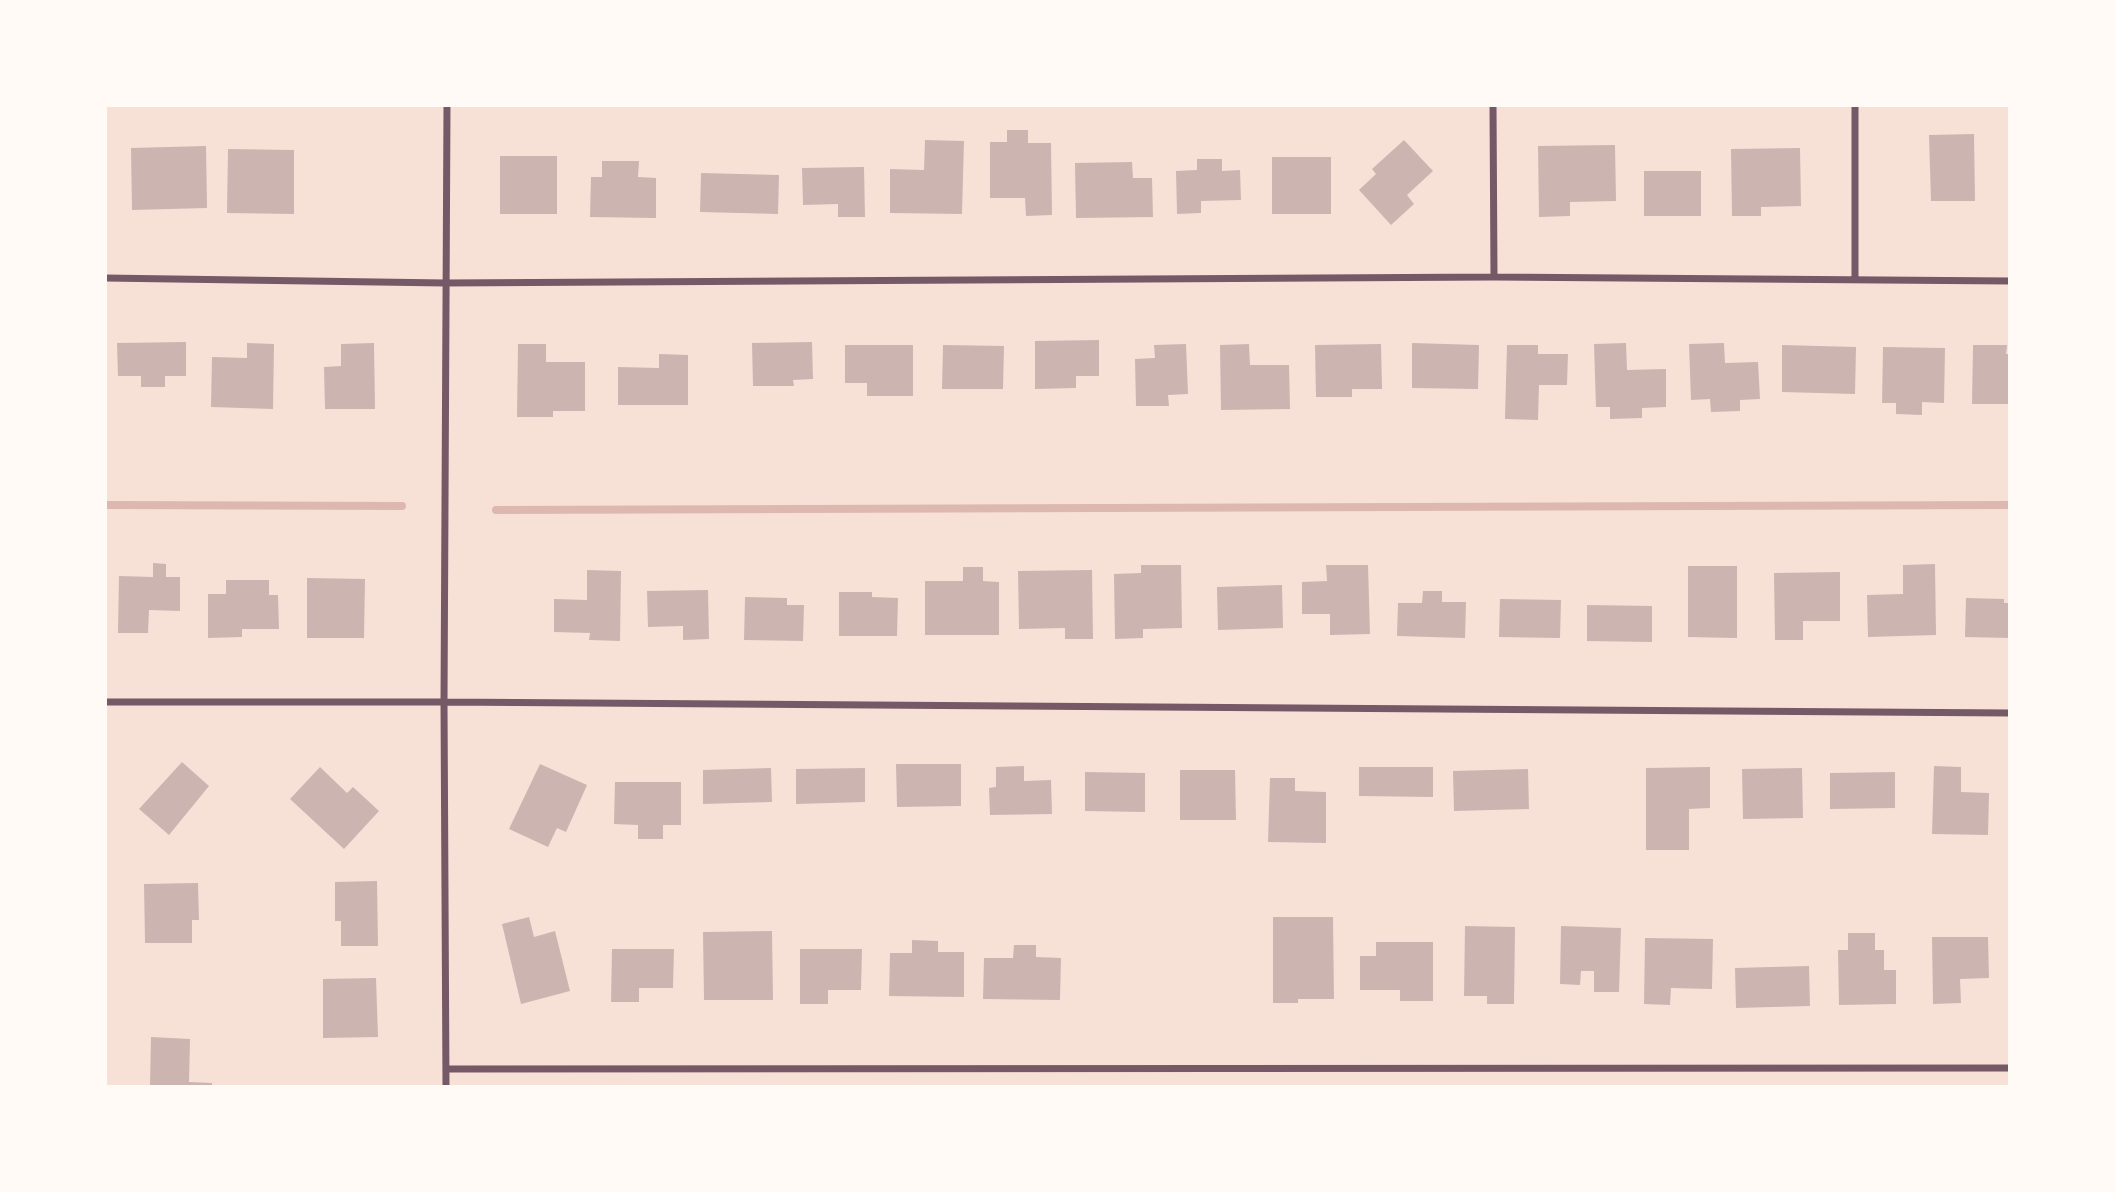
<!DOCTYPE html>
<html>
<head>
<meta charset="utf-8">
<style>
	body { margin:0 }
	#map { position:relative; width:2115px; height:1192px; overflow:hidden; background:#f7e1d7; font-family:"Alegreya Sans",sans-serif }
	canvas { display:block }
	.frame { position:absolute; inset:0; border:107px solid #fffaf5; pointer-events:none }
</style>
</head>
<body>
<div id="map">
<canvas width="2115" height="1192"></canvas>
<div class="frame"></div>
</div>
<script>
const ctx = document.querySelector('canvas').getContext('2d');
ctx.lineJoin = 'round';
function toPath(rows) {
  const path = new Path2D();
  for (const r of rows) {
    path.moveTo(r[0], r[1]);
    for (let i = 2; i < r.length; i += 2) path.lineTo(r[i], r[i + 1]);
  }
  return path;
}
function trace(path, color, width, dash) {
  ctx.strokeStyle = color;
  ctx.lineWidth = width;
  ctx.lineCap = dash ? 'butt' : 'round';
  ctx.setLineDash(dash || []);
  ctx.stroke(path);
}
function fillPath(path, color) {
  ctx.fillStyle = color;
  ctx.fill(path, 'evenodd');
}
trace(toPath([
	[105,505,402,506],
	[496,510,2010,505]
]), '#dcb8b0', 8);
fillPath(toPath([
	[1007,130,1028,130,1028,143,1051,143,1052,215,1026,216,1025,198,990,198,990,142,1007,142],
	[1974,134,1975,201,1931,201,1929,135],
	[925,140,964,141,962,214,890,213,890,169,924,170],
	[1404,140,1433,171,1407,195,1414,204,1391,225,1359,190,1376,174,1372,169],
	[1615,145,1616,201,1570,202,1570,216,1539,217,1538,146],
	[206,146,207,208,132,210,131,148],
	[1800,148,1801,206,1761,207,1761,216,1732,216,1731,149],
	[228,149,294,150,294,214,227,213],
	[500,156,557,156,557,214,500,214],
	[1272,157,1331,157,1331,214,1272,214],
	[1197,159,1222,159,1222,171,1240,170,1241,200,1201,201,1201,213,1177,214,1176,171,1197,170],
	[602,161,639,161,638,177,656,178,656,218,590,217,591,177,602,177],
	[1132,162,1133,178,1152,178,1153,217,1076,218,1075,163],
	[864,167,865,217,838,217,838,204,803,205,802,168],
	[1644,171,1701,171,1701,216,1644,216],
	[701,173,779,175,778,214,700,212],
	[1099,340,1099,376,1076,376,1076,388,1035,389,1035,341],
	[186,342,186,376,165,376,165,387,141,387,141,376,118,376,117,343],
	[812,342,813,379,793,380,794,386,753,386,752,343],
	[247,343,274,344,273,409,211,407,212,357,247,358],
	[374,343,375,409,325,409,324,367,341,366,341,344],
	[1412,343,1479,345,1478,389,1412,388],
	[1626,343,1627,370,1666,369,1666,407,1642,408,1642,418,1610,419,1610,407,1596,407,1594,344],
	[1724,343,1725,363,1758,362,1760,399,1740,400,1740,411,1711,412,1710,399,1691,400,1689,344],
	[518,344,546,344,546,362,585,362,585,411,553,411,553,417,517,417],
	[1186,344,1188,394,1168,395,1169,406,1136,406,1135,359,1155,358,1154,345],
	[1249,344,1250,365,1289,365,1290,409,1221,410,1220,345],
	[1381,344,1382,389,1352,389,1352,397,1316,397,1315,345],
	[845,345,913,345,913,396,867,396,867,383,845,383],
	[943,345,1004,346,1003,389,942,389],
	[1507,345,1538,345,1538,354,1568,354,1567,385,1539,385,1538,420,1505,419],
	[1782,345,1856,347,1855,394,1782,392],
	[1973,345,2007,345,2006,354,2010,354,2010,404,1972,404],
	[1883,347,1945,348,1944,403,1922,402,1922,415,1896,414,1896,403,1882,403],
	[659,354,688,355,688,405,618,405,618,367,659,368],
	[153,563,166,564,166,577,180,577,180,611,149,610,148,633,118,633,119,576,153,577],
	[1935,564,1936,635,1868,637,1867,595,1903,594,1903,565],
	[1141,565,1181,565,1182,628,1143,629,1143,638,1115,639,1114,574,1141,573],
	[1326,565,1368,565,1370,634,1330,635,1330,614,1302,614,1302,582,1327,581],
	[1688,566,1737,566,1737,638,1688,637],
	[963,567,983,567,983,581,999,582,999,635,925,635,925,581,963,581],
	[587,570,621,571,620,641,589,640,590,633,554,632,554,599,587,600],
	[1092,570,1093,639,1065,639,1065,628,1019,629,1018,571],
	[1840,572,1840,621,1803,621,1803,640,1775,640,1774,573],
	[307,578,365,579,364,638,307,638],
	[226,580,269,580,269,595,278,595,279,629,242,629,242,637,208,638,208,594,226,594],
	[1282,585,1283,628,1218,630,1217,587],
	[708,590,709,639,683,640,683,626,648,627,647,591],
	[1423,591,1442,591,1442,602,1466,602,1465,638,1397,636,1398,603,1422,603],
	[839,592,872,592,872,597,898,598,897,636,839,636],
	[745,597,787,598,787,605,804,605,803,641,744,640],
	[1966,598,2004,599,2004,603,2010,603,2010,638,1965,637],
	[1500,599,1561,600,1560,638,1499,637],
	[1587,605,1652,606,1652,642,1587,641],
	[182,762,209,786,169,835,139,809],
	[540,764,587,785,566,832,557,828,548,847,509,829],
	[896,764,961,764,961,806,897,807],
	[1024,766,1024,781,1051,780,1052,814,990,815,989,788,996,787,996,767],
	[1934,766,1961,767,1961,792,1989,793,1988,835,1932,834],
	[320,767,347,793,353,787,379,811,344,849,290,799],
	[1359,767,1433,767,1433,797,1359,796],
	[1710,767,1710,808,1689,809,1689,850,1646,850,1646,768],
	[771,768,772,802,703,804,703,770],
	[865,768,865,802,796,804,796,769],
	[1802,768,1803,818,1743,819,1742,769],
	[1528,769,1529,809,1454,811,1453,771],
	[1180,770,1235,770,1236,820,1180,820],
	[1085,772,1145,773,1145,812,1085,811],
	[1895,772,1895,808,1830,809,1830,773],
	[1270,778,1295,778,1295,791,1326,792,1326,843,1268,842],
	[615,782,681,782,681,825,663,825,663,839,638,839,638,825,614,824],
	[377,881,378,946,341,946,341,921,335,921,335,882],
	[198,883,199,920,192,920,192,943,145,943,144,884],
	[529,917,534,937,555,931,570,991,521,1004,502,924],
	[1273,917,1333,917,1334,999,1298,999,1298,1003,1273,1003],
	[1465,926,1515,927,1514,1004,1487,1004,1487,996,1464,996],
	[1561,926,1621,928,1619,992,1594,992,1594,971,1581,971,1580,985,1560,984],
	[772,931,773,1000,704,1000,703,932],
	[1848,933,1875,933,1875,950,1884,950,1884,970,1896,970,1896,1004,1839,1005,1838,950,1848,950],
	[1932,937,1988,937,1989,978,1960,979,1961,1003,1933,1004],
	[1645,938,1713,939,1712,989,1671,988,1670,1005,1644,1004],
	[912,940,938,941,938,952,964,952,964,997,889,996,890,953,912,953],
	[1376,942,1433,942,1433,1001,1400,1001,1400,990,1360,990,1360,956,1376,956],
	[1014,945,1036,945,1036,957,1061,958,1060,1000,983,999,984,958,1013,958],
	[612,949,674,949,673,988,639,988,639,1002,611,1002],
	[800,949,862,949,861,990,828,990,828,1004,800,1004],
	[1809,966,1810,1006,1736,1008,1735,968],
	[376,978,378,1037,323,1038,323,979],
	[151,1037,190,1039,189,1082,212,1083,212,1087,150,1087]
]), '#ccb4b1');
trace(toPath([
	[1493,105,1494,277],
	[1855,105,1855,278],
	[105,278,445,283,1494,277,2010,281],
	[105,702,444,702,2010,713],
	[446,1069,2010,1068],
	[446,1087,444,702,447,105]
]), '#755966', 7);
</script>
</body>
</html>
